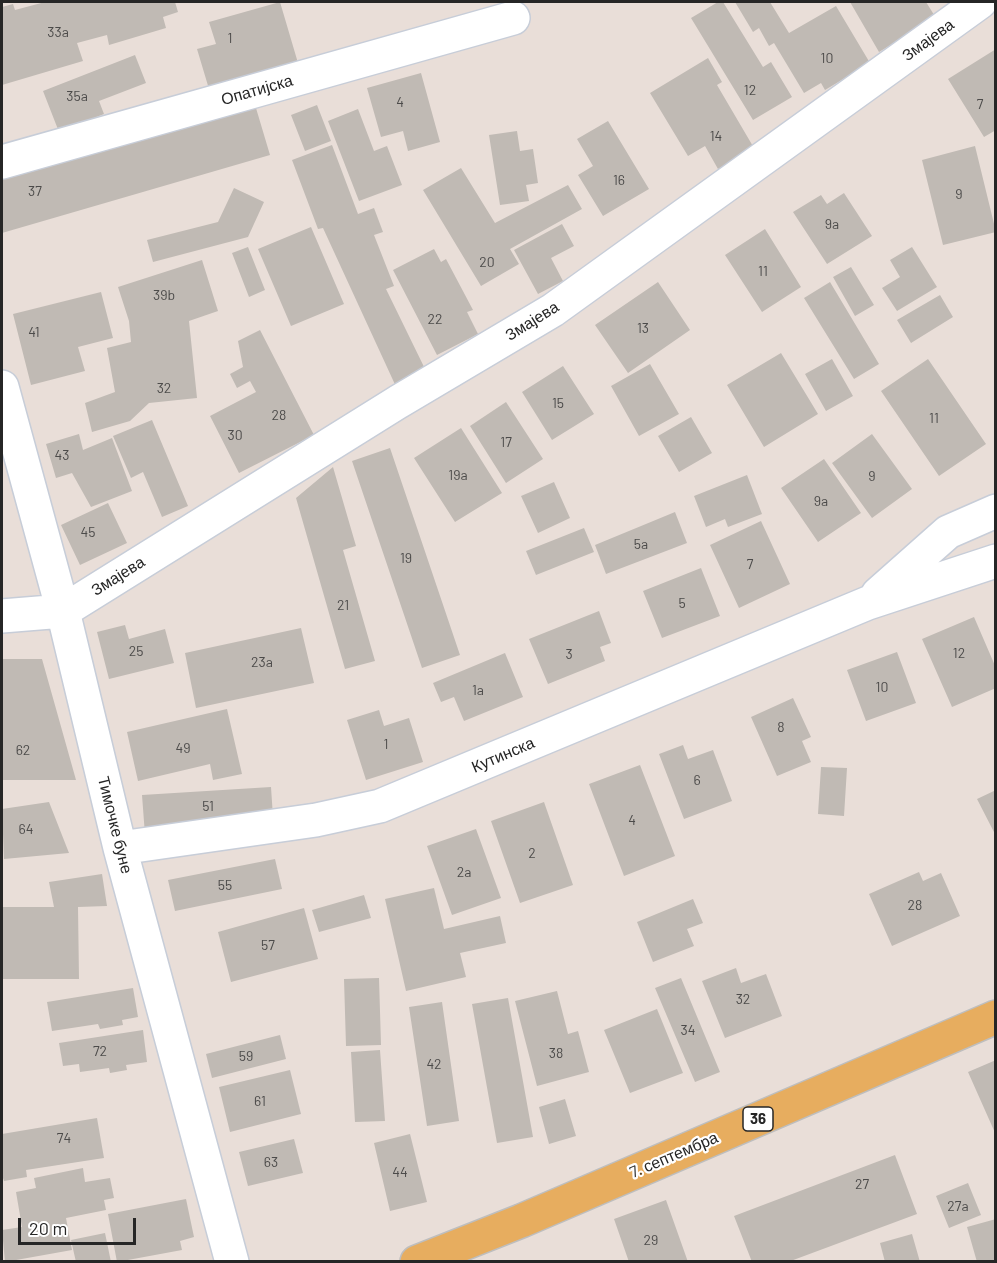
<!DOCTYPE html>
<html>
<head>
<meta charset="utf-8">
<style>
	body { margin:0 }
	#map { position:relative; width:997px; height:1263px; overflow:hidden; background:#e9ded8; font-family:Barlow,sans-serif }
	canvas { display:block }
	.frame { position:absolute; inset:0; border:3px solid #262626; pointer-events:none }
	.scale { position:absolute; left:18px; top:1218px; width:118px; height:27px; box-sizing:border-box; border:3px solid #262626; border-top:0; padding-left:8px; font-size:18px; line-height:21px; white-space:nowrap; color:#262626; -webkit-text-stroke:4px #fff; paint-order:stroke }
</style>
</head>
<body>
<div id="map">
<canvas width="997" height="1263"></canvas>
<div class="frame"></div>
<div class="scale">20 m</div>
</div>
<script>
const ctx = document.querySelector('canvas').getContext('2d');
ctx.lineJoin = 'round';
function fillPath(path, color) {
  ctx.fillStyle = color;
  ctx.fill(path, 'evenodd');
}
function toPath(rows) {
  const path = new Path2D();
  for (const r of rows) {
    path.moveTo(r[0], r[1]);
    for (let i = 2; i < r.length; i += 2) path.lineTo(r[i], r[i + 1]);
  }
  return path;
}
function trace(path, color, width, dash) {
  ctx.strokeStyle = color;
  ctx.lineWidth = width;
  ctx.lineCap = dash ? 'butt' : 'round';
  ctx.setLineDash(dash || []);
  ctx.stroke(path);
}
function label(font, color, halo, rows, align = 'center') {
  ctx.font = font + ' Barlow,sans-serif';
  ctx.lineWidth = 4.5;
  ctx.setLineDash([]);
  ctx.textBaseline = 'middle';
  ctx.strokeStyle = halo;
  ctx.fillStyle = color;
  for (const [text, x, y, turn = 0] of rows) {
    ctx.save();
    ctx.translate(x, y);
    ctx.rotate((+turn || 0) * Math.PI / 180);
    ctx.textAlign = isNaN(turn) ? turn : align;
    if (halo) ctx.strokeText(text, 0, 0);
    ctx.fillText(text, 0, 0);
    ctx.restore();
  }
}
fillPath(toPath([
	[45,2,175,2,178,12,163,17,166,28,109,45,107,35,77,43,83,61,2,85,2,7,13,4,15,10],
	[280,2,298,63,209,89,197,49,216,44,209,22],
	[718,2,723,2,763,67,771,62,792,97,753,120,691,18],
	[735,2,770,2,789,33,836,6,870,63,825,90,821,83,804,93,774,43,769,46,759,28,753,32],
	[850,2,926,2,936,18,879,52],
	[996,49,996,130,984,137,948,79],
	[135,55,146,83,99,101,104,114,59,132,43,91],
	[708,58,722,82,717,85,754,148,718,169,705,146,688,156,650,93],
	[421,73,440,142,408,151,403,131,381,137,367,88],
	[253,98,270,155,2,233,2,172],
	[317,105,331,141,305,151,291,115],
	[358,109,374,151,387,146,402,185,359,201,328,121],
	[608,121,649,189,603,216,578,175,593,166,577,139],
	[517,131,520,151,533,149,538,183,526,185,529,201,500,205,489,135],
	[332,145,358,214,374,208,383,232,374,235,394,286,386,289,427,373,398,391,323,228,318,229,292,160],
	[975,146,996,232,943,245,922,160],
	[461,168,495,223,568,185,582,209,510,249,519,264,481,286,423,190],
	[234,188,264,202,248,237,153,262,147,240,218,222],
	[844,193,872,236,827,264,793,212,821,195,827,204],
	[562,224,574,246,551,258,563,281,538,294,514,250],
	[311,227,344,304,291,326,258,249],
	[765,229,801,287,762,312,725,255],
	[248,247,265,290,249,297,232,253],
	[912,247,937,287,897,311,882,288,900,277,890,260],
	[434,249,441,262,446,259,473,310,467,312,478,334,437,355,393,270],
	[202,260,218,311,189,321,197,398,149,403,130,421,92,432,85,403,115,392,107,348,131,342,129,321,118,287],
	[851,267,874,305,855,316,833,277],
	[658,282,690,330,628,373,595,325],
	[830,282,879,364,854,379,804,298],
	[101,292,113,338,78,347,85,371,31,385,13,314],
	[940,295,953,317,911,343,897,320],
	[260,330,314,435,239,473,210,416,256,392,250,381,237,388,230,374,243,367,238,341],
	[781,353,818,414,764,447,727,385],
	[832,359,853,396,826,411,805,374],
	[928,359,986,444,939,476,881,391],
	[650,364,679,414,639,436,611,386],
	[563,366,594,414,552,440,522,392],
	[506,402,543,459,506,483,470,426],
	[691,417,712,453,679,472,658,436],
	[152,420,188,506,162,517,143,472,131,478,113,436],
	[461,428,502,493,455,522,414,458],
	[79,434,83,450,112,438,132,491,91,507,72,473,56,478,46,444],
	[872,434,912,489,872,518,832,463],
	[390,448,460,655,422,668,352,461],
	[824,459,861,513,818,542,781,488],
	[333,467,356,546,343,550,375,661,345,669,296,498],
	[747,475,762,514,728,527,725,519,706,527,694,496],
	[554,482,570,518,538,533,521,496],
	[108,503,127,543,80,565,61,525],
	[675,512,687,543,606,574,595,545],
	[761,521,790,584,739,608,710,545],
	[584,528,594,552,536,575,526,551],
	[701,568,720,616,662,638,643,591],
	[599,611,611,643,600,647,605,661,548,684,529,639],
	[974,617,996,668,996,688,952,707,922,639],
	[125,625,129,639,165,629,174,663,109,679,97,632],
	[301,628,314,683,196,708,185,653],
	[897,652,916,703,866,721,847,670],
	[505,653,523,697,464,721,454,697,441,702,433,683],
	[2,659,42,659,76,780,2,780],
	[793,698,811,737,802,741,811,762,777,776,751,717],
	[227,709,242,774,213,780,210,764,138,781,127,732],
	[379,710,384,726,409,718,423,762,366,780,347,720],
	[683,745,688,759,713,750,732,801,684,819,659,754],
	[640,765,675,856,624,876,589,784],
	[821,767,847,768,844,816,818,814],
	[271,787,273,817,145,835,142,795],
	[996,790,996,836,977,799],
	[49,802,69,853,4,859,2,809],
	[544,802,573,885,520,903,491,821],
	[476,829,501,898,452,915,427,846],
	[275,859,282,889,175,911,168,880],
	[919,872,923,881,941,873,960,916,892,946,869,894],
	[102,874,107,906,78,907,79,979,3,979,2,907,54,907,49,882],
	[434,888,444,929,500,916,506,943,460,953,466,977,406,991,385,899],
	[364,895,371,918,319,932,312,910],
	[693,899,703,923,687,929,694,946,653,962,637,922],
	[304,908,318,959,231,982,218,932],
	[736,968,741,983,766,974,782,1016,725,1038,702,981],
	[379,978,381,1045,346,1046,344,979],
	[681,978,720,1072,695,1082,655,988],
	[133,988,138,1017,122,1020,123,1025,100,1029,98,1024,52,1031,47,1002],
	[557,991,568,1034,578,1031,589,1072,537,1086,515,1001],
	[508,998,533,1137,497,1143,472,1004],
	[442,1002,459,1121,427,1126,409,1007],
	[657,1009,683,1073,630,1093,604,1030],
	[143,1030,147,1062,126,1065,127,1070,110,1073,109,1068,80,1072,79,1064,63,1066,59,1043],
	[280,1035,286,1059,212,1078,206,1054],
	[380,1050,385,1121,355,1122,351,1052],
	[996,1060,996,1135,968,1072],
	[290,1070,301,1114,230,1132,219,1087],
	[565,1099,576,1136,549,1144,539,1107],
	[97,1118,104,1158,26,1170,27,1177,4,1181,2,1175,2,1134],
	[410,1134,427,1202,390,1211,374,1143],
	[294,1139,303,1173,248,1186,239,1152],
	[895,1155,917,1214,788,1262,752,1262,734,1216],
	[83,1168,85,1182,110,1178,114,1198,104,1200,106,1210,66,1218,72,1250,5,1262,2,1230,22,1227,16,1192,36,1188,34,1178],
	[968,1183,981,1215,949,1228,936,1196],
	[186,1199,194,1237,180,1241,182,1250,117,1262,108,1214],
	[666,1200,688,1262,629,1262,614,1219],
	[996,1219,996,1262,977,1262,967,1227],
	[105,1233,111,1262,76,1262,71,1240],
	[912,1234,920,1262,885,1262,880,1243]
]), '#c0bab4');
const minor = toPath([
	[2,162,513,18],
	[2,387,63,611,120,848,232,1262],
	[878,594,948,532,996,511],
	[2,616,63,611,398,402,553,310,980,2],
	[120,848,316,820,380,806,868,603,996,561]
]);
const primary = toPath([
	[417,1262,521,1221,996,1017]
]);
trace(minor, '#c7cdd8', 36);
trace(primary, '#bebebe', 36);
trace(minor, '#fff', 33);
trace(primary, '#e7ad5f', 33);
label('14px', '#4c4b4a', null, [
	["33a",58,32],
	["1",230,38],
	["10",827,58],
	["12",750,90],
	["35a",77,96],
	["4",400,102],
	["7",980,104],
	["14",716,136],
	["16",619,180],
	["37",35,191],
	["9",959,194],
	["9a",832,224],
	["20",487,262],
	["11",763,271],
	["39b",164,295],
	["22",435,319],
	["13",643,328],
	["41",34,332],
	["32",164,388],
	["15",558,403],
	["28",279,415],
	["11",934,418],
	["30",235,435],
	["17",506,442],
	["43",62,455],
	["19a",458,475],
	["9",872,476],
	["9a",821,501],
	["45",88,532],
	["5a",641,544],
	["19",406,558],
	["7",750,564],
	["5",682,603],
	["21",343,605],
	["25",136,651],
	["12",959,653],
	["3",569,654],
	["23a",262,662],
	["10",882,687],
	["1a",478,690],
	["8",781,727],
	["1",386,744],
	["49",183,748],
	["62",23,750],
	["6",697,780],
	["51",208,806],
	["4",632,820],
	["64",26,829],
	["2",532,853],
	["2a",464,872],
	["55",225,885],
	["28",915,905],
	["57",268,945],
	["32",743,999],
	["34",688,1030],
	["72",100,1051],
	["38",556,1053],
	["59",246,1056],
	["42",434,1064],
	["61",260,1101],
	["74",64,1138],
	["63",271,1162],
	["44",400,1172],
	["27",862,1184],
	["27a",958,1206],
	["29",651,1240]
]);
for (const [x, y, w] of [
	[758,1119,30]
]) {
  const box = new Path2D();
  box.roundRect(x - w / 2, y - 12, w, 24, 4.5);
  ctx.fillStyle = '#fff';
  ctx.fill(box);
  trace(box, '#262626', 1.5);
}
label('bold 15px', '#262626', null, [
	["36",758,1119]
]);
label('16px', '#262626', '#fff', [
	["Змајева",928,40,-36],
	["Опатијска",257,90,-16],
	["Змајева",532,321,-32],
	["Змајева",118,576,-32],
	["Кутинска",503,755,-23],
	["Тимочке буне",115,825,76],
	["7. септембра",674,1155,-23]
]);
</script>
</body>
</html>
